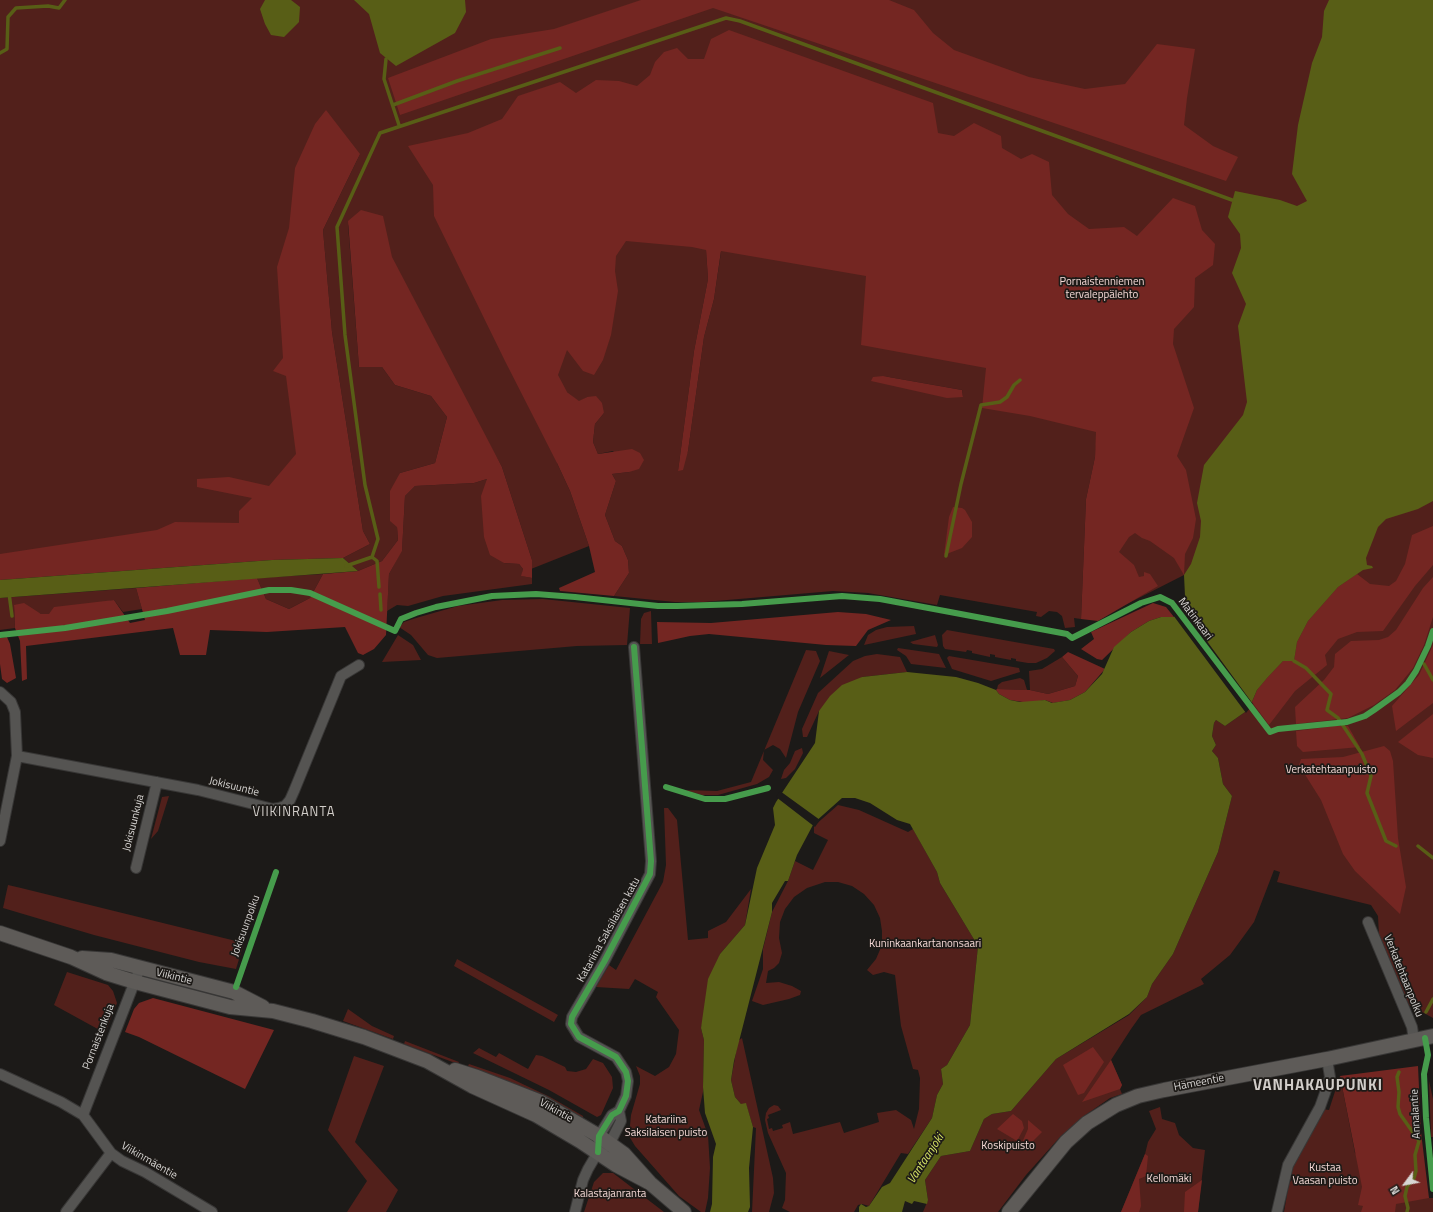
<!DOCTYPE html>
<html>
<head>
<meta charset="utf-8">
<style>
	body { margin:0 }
	#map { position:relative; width:1433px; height:1212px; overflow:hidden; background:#1c1a18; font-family:"Titillium Web",sans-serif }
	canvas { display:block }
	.north { position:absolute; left:1385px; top:1164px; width:40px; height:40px; -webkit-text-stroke:3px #1d1a17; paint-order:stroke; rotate:238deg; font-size:11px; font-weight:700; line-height:16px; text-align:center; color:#d8d6d4 }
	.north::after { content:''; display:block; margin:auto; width:14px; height:18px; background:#d8d6d4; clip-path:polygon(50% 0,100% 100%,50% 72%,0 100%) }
</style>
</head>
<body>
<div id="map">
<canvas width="1433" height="1212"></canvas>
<div class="north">N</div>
</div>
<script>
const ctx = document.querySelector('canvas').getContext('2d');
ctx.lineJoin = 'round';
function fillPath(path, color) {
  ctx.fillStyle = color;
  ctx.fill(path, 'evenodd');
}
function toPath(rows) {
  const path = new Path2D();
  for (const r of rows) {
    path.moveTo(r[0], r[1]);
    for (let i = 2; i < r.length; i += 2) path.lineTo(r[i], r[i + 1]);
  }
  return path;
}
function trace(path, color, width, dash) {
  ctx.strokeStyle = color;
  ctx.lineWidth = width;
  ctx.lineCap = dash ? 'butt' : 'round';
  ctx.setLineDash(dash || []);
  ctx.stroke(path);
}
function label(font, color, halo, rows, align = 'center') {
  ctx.font = font + ' "Titillium Web",sans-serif';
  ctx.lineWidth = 3.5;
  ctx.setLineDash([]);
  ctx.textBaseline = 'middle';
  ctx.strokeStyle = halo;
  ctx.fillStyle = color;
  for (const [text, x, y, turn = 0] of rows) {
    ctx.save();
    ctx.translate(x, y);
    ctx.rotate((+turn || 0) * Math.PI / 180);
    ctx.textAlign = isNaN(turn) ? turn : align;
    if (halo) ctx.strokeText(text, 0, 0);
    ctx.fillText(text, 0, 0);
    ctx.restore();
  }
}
fillPath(toPath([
	[0,0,1433,0,1286,299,1196,582,1184,575,1123,606,1097,432,1095,457,1086,499,1081,619,1074,618,1075,627,1065,628,1062,616,1057,612,1049,611,1041,617,1036,616,1037,612,940,595,937,605,868,593,833,591,704,602,675,602,614,596,629,573,628,560,622,546,615,541,605,515,616,481,612,474,629,472,613,451,598,454,593,442,595,424,604,413,587,397,579,402,567,392,557,463,570,491,589,546,531,569,532,560,502,467,488,442,348,224,359,367,382,367,395,385,431,396,447,417,435,463,400,473,397,527,398,540,382,561,358,571,343,558,370,544,363,531,332,332,323,230,360,154,304,249,350,532,0,556],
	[706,250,721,252,714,299,704,337,688,451,678,471,694,351,708,279],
	[883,376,962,390,963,397],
	[1433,461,1433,1018,1409,1005,1379,936,1378,916,1371,905,1277,882,1280,872,1274,870,1254,922,1230,955,1201,979,1204,984,1141,1015,1131,1029,1111,1060,1122,1085,1120,1089,1122,1094,1110,1098,1084,1116,1060,1137,1026,1175,998,1212,923,1212,928,1200,925,1180,941,1156,970,1151,984,1119,992,1114,1011,1111,1056,1059,1129,1015,1147,997,1152,984,1173,954,1218,852,1232,796,1223,784,1218,758,1212,751,1216,745,1212,736,1214,723,1216,720,1225,726,1245,712,1251,704,1257,690,1375,520],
	[487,479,504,563,519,564,523,569,522,576,532,578,532,584,443,596,408,606,397,605,387,611,389,574,402,550,405,496,415,486,474,483],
	[323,574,310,598,289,609,266,599,257,578],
	[136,588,142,609,123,612,114,600,50,614,41,614,14,605,15,628,0,630,0,598],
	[543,599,630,608,627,645,577,646,437,658,428,655,411,635,399,627,404,622,416,618,458,606,502,600],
	[651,611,652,644,640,644,641,619,644,613],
	[914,626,916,634,864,645,868,635,876,630,887,627],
	[947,630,1054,649,1055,651,1047,658,1036,663,1028,663,1016,661,1016,659,1011,658,1011,660,995,657,995,655,990,654,990,657,972,653,972,651,967,650,966,652,945,649,943,646,942,635],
	[398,635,413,645,421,660,382,662],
	[935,635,938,645,937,647,913,644,910,642],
	[898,648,939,654,946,668,911,664,906,656,897,650],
	[806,650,816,651,820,661,798,712,786,758,780,749,773,745,764,750,763,760,773,770,769,777,757,784,718,795,702,795,685,790,717,791,751,782],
	[829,651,849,655,820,678],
	[877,654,900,657,907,672,862,677,819,711,807,737,803,737,802,729,818,693,853,661,865,656],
	[949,656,1019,668,1020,672,991,681,952,669,947,658],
	[1062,657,1078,676,1075,686,1048,694,1030,690,1029,671,1042,669],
	[1020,678,1024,680,1027,690,997,689,998,685,1002,682],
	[802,748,803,753,795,769,786,778,781,779,784,770,790,763,795,751],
	[169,796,158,831,151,839,162,797],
	[838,805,859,810,908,832,913,829,937,872,940,883,978,946,970,1025,947,1065,941,1069,943,1084,937,1095,932,1118,908,1154,901,1153,869,1206,862,1204,858,1205,854,1212,790,1212,782,1208,785,1200,786,1173,768,1133,765,1120,766,1113,769,1108,774,1105,778,1106,781,1110,768,1115,769,1118,767,1119,769,1129,772,1128,773,1131,783,1128,782,1125,790,1122,793,1134,840,1122,844,1133,879,1122,877,1113,896,1110,911,1120,914,1129,919,1109,920,1078,918,1070,913,1069,901,1026,895,975,884,972,873,975,867,970,876,959,882,945,882,931,880,918,874,905,864,894,852,886,838,882,825,882,807,888,794,897,785,909,780,922,779,938,782,953,779,963,774,968,768,971,766,983,779,982,792,986,801,991,800,995,789,999,763,1005,752,1001,763,969,763,949,772,912,788,881,795,861,813,870,828,840,814,833,814,826],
	[664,808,668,808,677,820,688,940,708,938,708,931,726,922,751,889,745,925,720,954,701,1028,704,1040,703,1092,699,1110,708,1135,710,1168,708,1198,705,1212,701,1212,679,1196,635,1146,629,1136,631,1115,640,1084,640,1076,636,1066,655,1076,669,1067,676,1054,679,1030,656,997,658,992,635,979,629,989,596,987,609,965,616,970,663,882,666,865],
	[8,885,21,888,244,943,236,969,199,962,94,935,3,908],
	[457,959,558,1015,554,1022,454,966],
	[67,972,108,985,113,991,117,1003,105,1033,54,1005],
	[348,1009,372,1026,394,1036,393,1039,343,1021],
	[742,1038,773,1178,774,1193,769,1212,752,1212,756,1128,753,1127,746,1104,741,1104,735,1097,731,1080,738,1041],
	[405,1041,459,1062,458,1064,404,1044],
	[479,1048,496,1057,499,1053,528,1069,536,1055,542,1056,565,1067,567,1071,576,1072,586,1069,593,1059,603,1063,612,1077,613,1088,601,1115,597,1117,549,1090,473,1053],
	[354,1056,384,1066,355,1142,398,1190,386,1212,347,1212,367,1181,328,1130],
	[469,1064,510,1078,550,1097,583,1116,583,1119,467,1068],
	[1340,1076,1355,1153,1429,1198,1433,1198,1433,1212,1284,1212,1289,1183,1292,1180,1290,1171,1322,1109,1329,1110],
	[1429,1081,1433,1099,1433,1137,1431,1137],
	[1160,1107,1162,1119,1175,1123,1179,1135,1193,1148,1205,1150,1198,1212,1121,1212,1145,1154,1148,1142,1156,1129,1149,1111],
	[603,1173,613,1173,664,1212,584,1212,594,1182]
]), '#52201b');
fillPath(toPath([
	[641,0,889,0,914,10,933,33,954,50,1029,77,1085,89,1125,84,1157,44,1195,49,1187,98,1184,125,1213,146,1238,157,1226,181,713,8,400,115,388,78,491,39,554,29],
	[729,30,933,103,938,133,954,136,974,123,1001,136,1002,148,1021,159,1032,154,1049,162,1052,195,1068,214,1089,229,1124,227,1137,236,1173,198,1195,206,1202,230,1215,244,1213,265,1195,278,1194,307,1174,329,1173,344,1194,408,1177,456,1186,470,1196,519,1193,538,1185,554,1184,575,1174,558,1150,541,1142,538,1135,533,1129,537,1119,552,1134,565,1139,577,1144,576,1144,572,1150,574,1158,586,1098,621,1081,619,1086,499,1095,457,1096,432,1030,416,982,408,986,368,861,345,866,276,721,251,714,299,704,337,688,451,683,470,678,471,694,351,708,279,706,250,692,247,626,241,616,256,615,271,618,291,611,335,603,360,594,375,583,371,567,350,558,375,567,392,579,401,587,397,596,396,602,403,604,413,595,424,593,442,598,454,632,449,640,453,644,460,639,469,629,472,612,474,616,481,605,515,615,541,622,546,628,560,629,573,614,596,560,591,559,588,595,572,589,546,570,491,557,463,505,361,434,216,433,185,408,146,468,133,502,119,518,96,560,82,576,93,596,80,619,81,637,86,650,75,655,62,664,52,677,48,688,59,704,59,711,39],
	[326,110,360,154,323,230,332,332,363,531,370,544,343,558,272,560,0,580,0,554,157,530,175,522,239,523,239,511,252,498,197,487,197,479,229,477,269,486,296,454,286,376,273,371,283,358,277,267,289,228,295,168,315,124],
	[361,210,383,216,392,257,502,467,532,560,532,578,521,576,523,569,519,564,504,563,490,555,484,537,481,496,487,479,474,483,415,486,405,496,402,551,389,574,386,635,374,649,363,655,358,653,345,627,267,632,210,630,206,655,180,655,173,628,26,646,27,679,22,681,20,641,15,628,14,605,24,603,41,614,49,614,54,607,114,600,130,623,145,620,136,588,257,578,266,599,289,609,310,598,323,574,358,571,382,561,398,540,397,527,390,521,390,491,400,473,435,463,447,417,431,396,395,385,382,367,359,367,348,221],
	[883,376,962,390,963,397,947,398,871,381,873,377],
	[953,507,962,508,965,510,972,522,972,537,962,548,944,555,949,517],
	[1433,526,1433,565,1415,586,1383,631,1357,632,1338,639,1325,655,1327,665,1295,691,1269,725,1252,702,1257,690,1267,678,1283,661,1294,661,1297,642,1308,621,1338,587,1357,574,1370,584,1389,586,1396,581,1405,564,1412,535],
	[1433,577,1433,617,1424,645,1413,668,1395,690,1374,705,1348,718,1296,724,1295,707,1324,680,1334,667,1335,654,1351,641,1379,640,1388,637,1396,630,1423,588],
	[1153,603,1166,607,1174,617,1161,617,1149,621,1131,632,1102,660,1097,659,1081,649,1094,639,1091,632],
	[838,612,866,614,891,620,868,630,856,646,826,645,709,634,690,636,658,643,657,622,711,623],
	[7,637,10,644,16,678,7,683,2,679,0,664,0,638],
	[1433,645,1433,703,1396,731,1392,706,1419,675],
	[1068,652,1105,669,1085,692,1070,700,1053,703,1045,700,1029,703,1010,700,999,694,996,690,997,689,1030,690,1048,694,1075,686,1078,676,1062,657],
	[1433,714,1433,758,1418,755,1398,742],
	[1334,726,1348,726,1360,747,1303,752,1297,746,1296,731],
	[1384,746,1390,751,1393,761,1398,838,1406,887,1400,914,1355,871,1343,854,1321,800,1299,765,1301,759,1343,757],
	[153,998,274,1030,245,1089,139,1037,125,1032,134,1009,139,1003],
	[1093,1047,1104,1062,1084,1093,1078,1095,1063,1065],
	[1111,1060,1122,1085,1120,1089,1082,1102],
	[1418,1066,1421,1132,1429,1198,1396,1204,1395,1212,1361,1212,1363,1206,1358,1205,1362,1187,1340,1076],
	[1013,1114,1022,1121,1024,1128,1017,1141,997,1129],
	[1028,1120,1042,1132,1024,1150,1021,1145,1028,1129],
	[1145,1154,1148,1156,1146,1176,1139,1179,1141,1206,1139,1212,1121,1212],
	[1202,1180,1198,1212,1184,1212,1185,1192]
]), '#742622');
fillPath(toPath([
	[265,0,291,0,300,7,299,22,284,37,271,35,265,24,260,9],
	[354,0,465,0,466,12,455,33,396,66,380,53,369,14],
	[1329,0,1433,0,1433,501,1418,509,1386,519,1378,527,1366,558,1367,565,1372,566,1373,568,1363,570,1338,587,1308,621,1297,642,1294,661,1283,661,1267,678,1257,690,1251,704,1245,712,1225,726,1216,720,1214,723,1212,736,1216,745,1212,751,1218,758,1223,784,1232,796,1218,852,1173,954,1152,984,1147,997,1129,1014,1056,1059,1011,1111,992,1114,984,1119,970,1151,941,1156,925,1180,928,1200,927,1204,914,1201,912,1204,905,1201,902,1212,859,1212,859,1207,861,1204,866,1207,869,1206,882,1187,890,1183,932,1118,937,1095,943,1084,941,1069,947,1065,970,1025,978,946,940,883,937,872,910,824,897,820,870,803,855,798,842,798,814,823,797,855,788,881,785,881,772,903,772,912,734,1061,731,1080,735,1097,741,1104,746,1103,753,1127,749,1168,750,1207,748,1212,710,1212,712,1204,713,1157,716,1144,705,1113,703,1087,704,1040,701,1028,708,979,720,954,745,925,757,868,775,825,773,808,776,802,815,743,819,711,830,696,842,685,862,677,907,672,956,677,978,683,996,690,999,694,1010,700,1020,702,1045,700,1052,703,1070,700,1085,692,1102,674,1114,647,1131,632,1149,621,1161,617,1174,617,1185,596,1184,575,1191,564,1200,537,1201,521,1197,503,1204,465,1243,415,1247,402,1238,326,1246,304,1232,273,1241,248,1240,234,1228,217,1235,191,1280,200,1297,206,1307,201,1292,174,1298,125,1312,63,1322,37,1324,11],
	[343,558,358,571,0,598,0,580,272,560]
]), '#585e16');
fillPath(toPath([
	[1179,603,1253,704,1246,713,1173,615],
	[780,791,820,820,815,827,776,797]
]), '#1c1a18');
trace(toPath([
	[0,53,7,49,8,17,16,8,48,6,59,8,65,0],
	[386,59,384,79,399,125],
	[393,105,457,81,560,48],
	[946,556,961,484,981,405,1000,402,1007,397,1014,385,1020,380],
	[372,557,377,561,379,587],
	[346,566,372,557,378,539,365,485,345,335,337,227,380,133,726,18,740,21,1232,200],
	[9,593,12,616],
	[380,594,381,610],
	[1294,661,1306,668,1331,694,1327,710,1338,718,1362,754,1371,776,1367,793,1386,841,1396,846],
	[1424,664,1433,680],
	[1418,846,1433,858],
	[1426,1012,1433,999],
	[1399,1072,1397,1077,1399,1092,1398,1107,1400,1114,1419,1141,1415,1155,1416,1171,1414,1178,1407,1187,1405,1196,1408,1208,1407,1212]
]), '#585e16', 3.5);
const street = toPath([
	[0,692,11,702,15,712,17,756,0,841],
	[17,756,198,790,273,809,279,808,285,806,290,800,294,791,341,676,359,665],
	[136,868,157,782],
	[1368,922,1412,1027,1414,1040],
	[0,1074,61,1102,83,1115,111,1153,122,1161,145,1172,212,1212],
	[83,1115,140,968],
	[598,1152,599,1136,612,1115,619,1111,626,1096,628,1081,626,1072,616,1057,579,1037,571,1024,572,1017,576,1010,604,962,650,874,651,861,634,647],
	[66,1212,111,1153],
	[575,1212,583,1180,588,1169,598,1152,610,1143,621,1121,619,1111],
	[1277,1212,1288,1165,1320,1107,1325,1093,1330,1077,1327,1059]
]);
const secondary = toPath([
	[0,933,71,957,106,973,135,982,230,1007,273,1011,312,1021,364,1037,427,1061,472,1086,536,1115,580,1141,616,1165,650,1183],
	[82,958,111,960,234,992,263,1007],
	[455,1070,477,1077,541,1102,599,1136,624,1154,650,1183,684,1212],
	[1009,1212,1066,1142,1087,1123,1116,1105,1138,1096,1164,1090,1327,1059,1433,1036]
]);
trace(street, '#383736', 12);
trace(secondary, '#383736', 16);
trace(street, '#555452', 10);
trace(secondary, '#5e5b58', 14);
trace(toPath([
	[0,635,65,628,167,611,269,590,291,590,310,593,395,631,401,619,416,613,436,607,492,596,536,594,575,597,658,606,677,606,742,604,842,596,880,599,950,612,1067,634,1072,638,1141,603,1160,597,1172,603,1270,732,1278,729,1347,722,1365,716,1374,710,1399,692,1408,683,1416,671,1428,646,1433,631],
	[666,787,705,799,725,799,768,788],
	[236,987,276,872],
	[1425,1038,1428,1055,1424,1074,1426,1118,1433,1189],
	[598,1152,599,1136,612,1115,619,1111,626,1096,628,1081,626,1072,616,1057,579,1037,571,1024,572,1017,576,1010,604,962,650,874,651,861,634,647]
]), '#469c4c', 6);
label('11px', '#f4d8d5', '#1d1a17', [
	["Pornaistenniemen",1102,282],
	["tervaleppälehto",1102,295],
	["Verkatehtaanpuisto",1331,770],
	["Kuninkaankartanonsaari",925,944],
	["Katariina",666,1120],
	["Saksilaisen puisto",666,1133],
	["Koskipuisto",1008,1146],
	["Kustaa",1325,1168],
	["Vaasan puisto",1325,1181],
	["Kellomäki",1169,1179],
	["Kalastajanranta",610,1194]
]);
label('11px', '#d8d6d4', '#1d1a17', [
	["Matinkaari",1195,619,53],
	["Jokisuuntie",234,787,14],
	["Jokisuunkuja",134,823,-76],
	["Jokisuunpolku",246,926,-70],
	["Katariina Saksilaisen katu",609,930,-61],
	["Verkatehtaanpolku",1403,976,68],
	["Viikintie",174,977,14],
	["Pornaistenkuja",99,1037,-69],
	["Hämeentie",1199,1083,-11],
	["Viikintie",556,1111,29],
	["Annalantie",1416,1114,-93],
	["Viikinmäentie",149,1161,30]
]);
label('italic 12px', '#d9e765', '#1d1a17', [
	["Vantaanjoki",926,1159,-57]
]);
ctx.letterSpacing = '1px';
label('13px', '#d1cdc9', '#1d1a17', [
	["VIIKINRANTA",294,813]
]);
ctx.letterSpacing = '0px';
ctx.letterSpacing = '1px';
label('bold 15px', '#d1cdc9', '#1d1a17', [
	["VANHAKAUPUNKI",1318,1086]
]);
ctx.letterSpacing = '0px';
</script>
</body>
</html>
